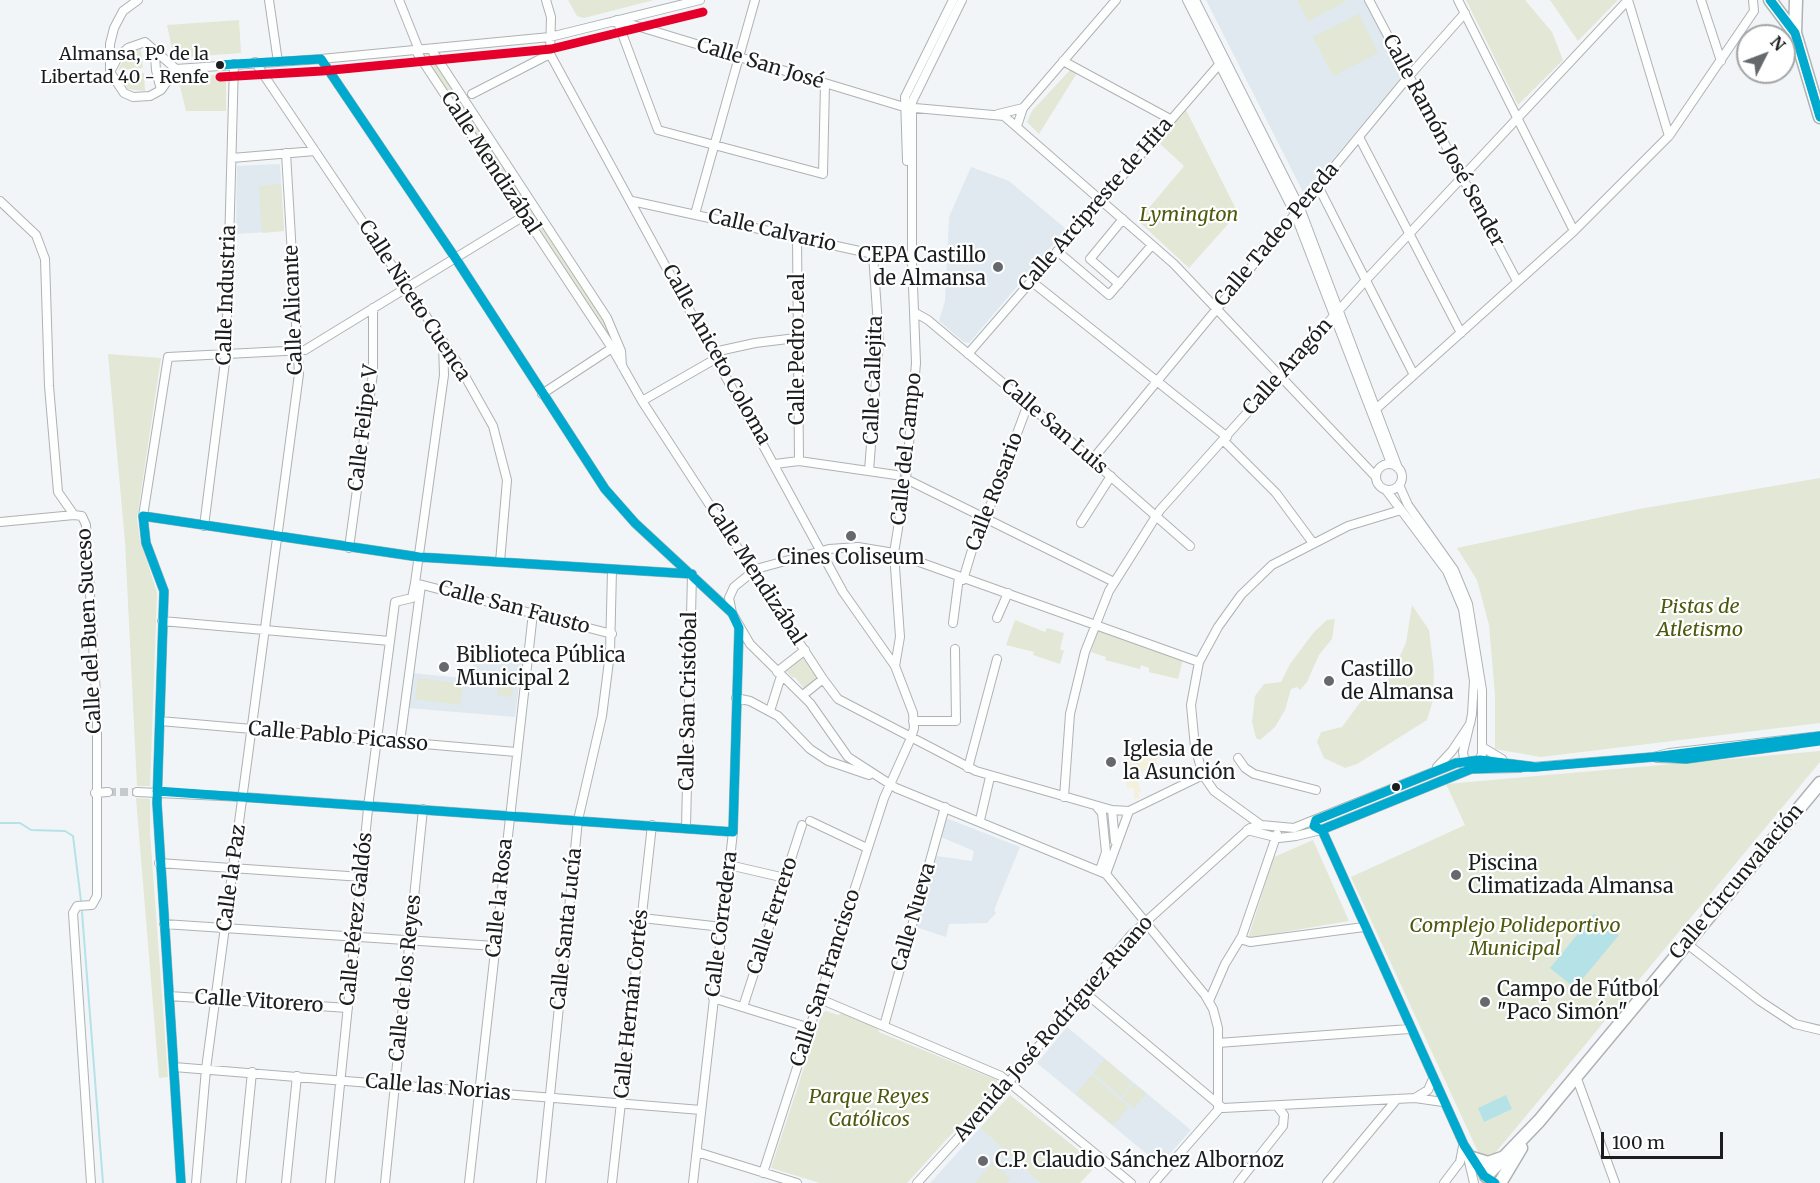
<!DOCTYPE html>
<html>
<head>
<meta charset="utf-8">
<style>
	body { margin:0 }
	#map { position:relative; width:1820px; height:1183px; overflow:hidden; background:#f1f5f8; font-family:Merriweather,serif }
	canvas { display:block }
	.north { position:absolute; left:1736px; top:24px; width:60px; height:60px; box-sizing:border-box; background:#fff; border:2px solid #a4a5a5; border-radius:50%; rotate:48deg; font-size:16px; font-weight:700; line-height:24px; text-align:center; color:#1b1d1f }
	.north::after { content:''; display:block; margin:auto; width:21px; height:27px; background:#66696b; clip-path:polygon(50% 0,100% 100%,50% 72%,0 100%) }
	.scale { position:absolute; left:1601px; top:1132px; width:122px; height:27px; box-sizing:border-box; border:3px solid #1b1d1f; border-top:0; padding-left:8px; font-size:18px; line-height:21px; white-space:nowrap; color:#1b1d1f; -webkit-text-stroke:4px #fff; paint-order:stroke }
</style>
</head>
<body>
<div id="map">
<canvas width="1820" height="1183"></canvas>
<div class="north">N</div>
<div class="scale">100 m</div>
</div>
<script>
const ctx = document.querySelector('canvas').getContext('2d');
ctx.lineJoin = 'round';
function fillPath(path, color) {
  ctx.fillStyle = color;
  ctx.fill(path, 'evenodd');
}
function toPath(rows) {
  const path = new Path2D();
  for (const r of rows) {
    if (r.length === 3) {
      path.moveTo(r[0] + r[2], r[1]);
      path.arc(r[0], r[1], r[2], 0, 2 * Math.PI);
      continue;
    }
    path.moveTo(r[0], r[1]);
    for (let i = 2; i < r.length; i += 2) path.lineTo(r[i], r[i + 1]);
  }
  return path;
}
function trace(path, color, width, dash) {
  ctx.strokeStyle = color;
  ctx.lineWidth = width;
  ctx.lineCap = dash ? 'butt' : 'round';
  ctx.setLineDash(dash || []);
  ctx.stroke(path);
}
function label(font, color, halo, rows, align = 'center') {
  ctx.font = font + ' Merriweather,serif';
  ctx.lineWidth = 4.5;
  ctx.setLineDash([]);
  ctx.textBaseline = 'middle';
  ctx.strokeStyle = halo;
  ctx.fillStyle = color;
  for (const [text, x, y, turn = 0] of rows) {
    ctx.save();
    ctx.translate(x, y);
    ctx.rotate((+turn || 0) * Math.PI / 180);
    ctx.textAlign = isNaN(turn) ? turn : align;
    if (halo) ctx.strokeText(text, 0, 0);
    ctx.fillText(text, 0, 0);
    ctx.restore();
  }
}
fillPath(toPath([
	[1206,0,1364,0,1403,75,1304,194],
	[280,164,284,231,236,234,237,166],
	[971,167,1009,181,1066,229,969,343,964,342,939,321,945,301,949,217],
	[475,648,523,653,515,717,408,708,413,673,462,678,463,675,472,676],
	[946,818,1020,847,994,910,996,913,987,923,949,924,946,937,916,927,936,856,972,861,974,851,941,837],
	[1067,1027,1191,1130,1160,1165,1037,1063],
	[980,1128,1040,1183,930,1183]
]), '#dfe9ef');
fillPath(toPath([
	[568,0,654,0,584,18,577,16],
	[1297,0,1344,0,1345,2,1308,21],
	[1466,0,1525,0,1552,32,1563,60,1518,105],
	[1550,0,1618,0,1578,41],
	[1359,14,1378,53,1333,76,1313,37],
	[239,20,241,53,174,58,167,25],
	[141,49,143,68,118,70,127,53],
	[431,49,616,338,612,348,416,51],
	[1071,69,1077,73,1039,134,1027,122,1032,111],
	[144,73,145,91,128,89,118,74],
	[223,74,226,79,226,111,186,111,178,78],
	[1186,110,1238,213,1189,268,1138,221,1184,166,1158,142],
	[281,184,284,231,262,233,259,186],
	[108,354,161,358,137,518,140,539,157,593,150,786,137,786,125,542],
	[1820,478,1820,723,1541,757,1495,749,1495,695,1489,625,1477,580,1457,548,1639,509],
	[1412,605,1429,630,1434,671,1433,700,1427,720,1357,764,1345,768,1324,758,1317,742,1321,732,1342,727,1361,701,1377,697,1387,683,1406,643],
	[1335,619,1332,639,1319,655,1307,682,1300,690,1297,687,1291,689,1285,710,1275,727,1260,740,1256,738,1252,722,1255,696,1264,684,1281,682,1290,664,1314,632,1327,620],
	[1015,620,1045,632,1047,628,1064,633,1060,649,1064,651,1060,664,1033,655,1034,652,1006,645],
	[1098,628,1183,659,1178,679,1149,672,1149,668,1141,665,1140,669,1105,660,1106,657,1091,652],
	[803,656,818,679,804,689,795,677,793,678,785,670],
	[500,671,515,672,512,697,497,695],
	[418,678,463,684,460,705,415,699],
	[1820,751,1820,762,1491,1158,1485,1159,1479,1154,1351,877,1465,825,1446,784],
	[136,798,150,799,150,833,168,1077,159,1078],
	[1313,840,1349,921,1248,938,1274,857],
	[826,1011,838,1015,843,1013,877,1027,879,1032,997,1080,997,1084,907,1183,820,1183,771,1168,822,1013],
	[1105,1059,1132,1083,1121,1097,1093,1073],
	[1092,1075,1129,1107,1113,1125,1076,1094],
	[1134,1084,1146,1094,1134,1108,1122,1098],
	[1010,1095,1097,1165,1080,1183,1040,1183,980,1128],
	[993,1163,1011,1179,1007,1183,975,1183]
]), '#e2e8d5');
fillPath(toPath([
	[1163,742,1168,755,1156,760,1158,765,1136,774,1141,792,1138,793,1140,798,1134,799,1134,788,1127,788,1125,749]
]), '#f3f0dc');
fillPath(toPath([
	[1594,914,1619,935,1575,988,1550,968],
	[1506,1095,1512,1109,1484,1122,1478,1108]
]), '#b4e2e7');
trace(toPath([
	[0,823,20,823,31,830,65,831,73,836,81,901],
	[82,912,103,1183]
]), '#b4e2e7', 2);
trace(toPath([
	[108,792,137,792]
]), '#c6cacd', 8, [8, 4]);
const street = toPath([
	[269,0,278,62],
	[399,0,419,50],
	[546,0,551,17,550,54,843,592,895,666,913,713,914,728,911,738,884,798,763,1173],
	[1187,0,1295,214,1391,463],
	[1195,0,1300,208,1398,468],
	[1369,0,1517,281],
	[1458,0,1574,231],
	[1628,0,1669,136],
	[1701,0,1721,61],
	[617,20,904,107,1004,116,1174,264,1375,476],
	[617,20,658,130,823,174,825,84],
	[431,49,607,318,621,351,622,366],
	[416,51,612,348,642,401,823,679,838,699,976,771,1112,810,1129,811,1203,775],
	[157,52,155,56,156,70,161,90,176,69],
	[321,59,456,259,605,489,635,523,731,612],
	[1063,61,1170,119],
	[255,62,457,362,493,426,507,480,500,562],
	[176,69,321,59,550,37,700,0],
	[110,72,110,44,114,28,123,11,138,0],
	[161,90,150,96,133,97,124,93,110,72,118,57,128,48,145,42,176,69],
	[472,94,550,54],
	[998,114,1023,108],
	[1017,126,1023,108,1116,0],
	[1359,137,1461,333],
	[232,158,315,151],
	[907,161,905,97,953,0],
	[1318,186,1414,375],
	[0,201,36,235,45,259,49,386,58,492,74,515],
	[632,201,873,254,912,260],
	[695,214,755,0],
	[797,237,799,461],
	[1057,251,1109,295,1152,245],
	[1031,281,1227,437],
	[1119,284,1090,259,1123,219],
	[914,312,928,320,1028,404,1190,546],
	[714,352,755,343,796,338],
	[968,354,1223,60],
	[542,394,612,348],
	[642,401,717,358],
	[1376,409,1574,231,1669,136,1754,11,1753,0],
	[1223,440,1276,493,1313,543],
	[1092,460,1409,76,1465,13],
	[1389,477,13],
	[775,464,799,461,896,475],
	[869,471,879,340,873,254],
	[906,479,1114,582],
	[1399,485,1408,505,1454,570,1468,604,1482,690,1482,754,1478,762],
	[1386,490,1447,571,1463,609,1474,681,1472,714,1470,724,1452,751,1437,767],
	[143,516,419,557,692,574],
	[0,522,74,515,82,516,86,525,97,712,97,896,92,905,77,906,73,913,91,1183],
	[1081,523,1111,476],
	[204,526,226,354,234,64],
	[349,548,373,373,373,308],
	[963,580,981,520,986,517,1028,404],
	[415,583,612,634],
	[997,618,1008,593],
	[162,621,390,641],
	[953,623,959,577],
	[895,666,900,637,894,553,906,479,916,363,912,260,912,102,962,0],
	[777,672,805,650],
	[803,695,823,679],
	[736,698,750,701,778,716,810,749,828,761,869,775],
	[770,711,781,676],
	[160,721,516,752],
	[913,721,956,721,955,649],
	[400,742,421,585],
	[1482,747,1502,759],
	[1238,758,1245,768,1254,774,1316,790],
	[1657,758,1686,759,1797,744],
	[1465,765,1463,752,1469,727],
	[1532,767,1653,757,1669,753,1820,736],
	[968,768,997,659],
	[137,792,243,797,733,832],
	[95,793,108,792],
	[1064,797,1070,714,1085,652,1109,591,1160,510,1366,280,1628,0],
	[1097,807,1102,813,1106,852,1100,870],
	[1112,810,1115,841],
	[980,820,990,777],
	[810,821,867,848],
	[1261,825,1214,791,1203,775,1195,747,1191,705,1199,662,1218,627,1241,595,1272,565,1348,526,1401,510],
	[686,827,692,574],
	[1247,830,1279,838,1296,836,1321,830,1471,769,1520,768],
	[1322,830,1464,1145,1484,1176],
	[159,863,362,877],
	[729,865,785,878],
	[1106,874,1129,811],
	[642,918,722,927],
	[164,924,495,946],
	[1240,939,1250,942,1364,927],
	[1686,943,1760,1001,1795,1024,1820,1030],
	[1083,991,1223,1108,1415,1098,1443,1102],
	[169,996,348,1008],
	[713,998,810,1028],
	[820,999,1001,1076,1131,1183],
	[1209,1001,1225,964,1242,936,1277,834],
	[743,1007,802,825],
	[884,1026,945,807],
	[1218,1043,1409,1029],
	[174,1067,701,1110],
	[1576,1076,1615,1183],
	[1415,1098,1428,1090,1433,1079],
	[697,1152,797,1183],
	[1467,1153,1474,1183],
	[181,1183,157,803,164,591,146,543,143,516,168,357,305,350,524,216],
	[196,1183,206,1069,299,374,286,153],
	[241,1183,252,1072],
	[286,1183,297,1076],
	[330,1183,369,799,390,641,395,602,412,598,415,583,444,375,443,343],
	[385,1183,423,809],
	[469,1183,533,613],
	[541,1183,578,820,602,716,610,653,612,570],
	[612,1183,652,825],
	[693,1183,733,832,739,628],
	[917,1183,1009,1082,1131,935,1250,828,1261,825,1294,828,1456,763,1480,760,1536,767],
	[1154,1183,1218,1110,1218,1028,1213,1009,1205,995,1106,874,896,788,848,757,810,703,750,644,732,613,729,598,734,587,756,569,829,549,858,547,894,553,1199,662],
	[1238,1183,1283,1126,1284,1115,1277,1106],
	[1327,1183,1397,1099],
	[1444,1183,1460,1162,1463,1146]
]);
const primary = toPath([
	[1770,0,1794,32],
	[1796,0,1795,33,1820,117],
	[1472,1158,1488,1163,1502,1158],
	[1486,1176,1539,1121,1820,783],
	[1500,1183,1521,1148]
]);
trace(street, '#afb2b4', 10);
trace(primary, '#afb2b4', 15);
trace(street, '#fdfefe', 8);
trace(primary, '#fdfefe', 12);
trace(toPath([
	[1770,0,1795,33,1820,117],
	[219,65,321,59],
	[1653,757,1686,759,1820,741],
	[1653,757,1820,736],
	[1480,760,1536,767,1471,769,1321,830,1314,826,1316,820,1456,763,1480,760],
	[1536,767,1653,757],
	[1536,767,1653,757],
	[157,791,733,832,739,628,732,613,635,523,605,489,456,259,321,59],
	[1322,830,1464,1145,1484,1176,1495,1183],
	[181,1183,157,803,164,591,146,543,143,516,419,557,692,574]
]), '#00a9ce', 9);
trace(toPath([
	[220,77,322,71,551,49,703,12]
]), '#e4002b', 9);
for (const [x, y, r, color] of [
	[220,65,5,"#1b1d1f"],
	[998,267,6,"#66696b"],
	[851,536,6,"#66696b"],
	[444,667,6,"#66696b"],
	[1329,681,6,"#66696b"],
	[1111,762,6,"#66696b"],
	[1396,787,5,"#1b1d1f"],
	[1456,875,6,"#66696b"],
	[1485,1002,6,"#66696b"],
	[983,1161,6,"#66696b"]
]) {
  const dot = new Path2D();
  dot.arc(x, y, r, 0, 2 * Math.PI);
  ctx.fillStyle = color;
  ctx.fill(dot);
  trace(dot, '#fff', 2);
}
label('18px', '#1b1d1f', '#fff', [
	["Almansa, P.º de la",209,55],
	["Libertad 40 - Renfe",209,78]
], 'right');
label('20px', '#1b1d1f', '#fff', [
	["Calle San José",760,64,17],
	["Calle Ramón José Sender",1443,141,62],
	["Calle Mendizábal",490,163,57],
	["Calle Arcipreste de Hita",1096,205,-49],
	["Calle Calvario",772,231,13],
	["Calle Tadeo Pereda",1277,235,-50],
	["Calle Industria",227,295,-88],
	["Calle Niceto Cuenca",414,301,57],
	["Calle Alicante",294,310,-92],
	["Calle Pedro Leal",798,349,-90],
	["Calle Aniceto Coloma",716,355,61],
	["Calle Aragón",1288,367,-48],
	["Calle Callejita",874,380,-88],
	["Calle San Luis",1054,427,41],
	["Calle Felipe V",364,428,-83],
	["Calle del Campo",907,449,-84],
	["Calle Rosario",995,492,-69],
	["Calle Mendizábal",755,574,57],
	["Calle San Fausto",514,608,15],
	["Calle del Buen Suceso",90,631,-93],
	["Calle San Cristóbal",689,701,-89],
	["Calle Pablo Picasso",338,737,5],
	["Calle la Paz",232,878,-82],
	["Calle Circunvalación",1737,882,-50],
	["Calle la Rosa",500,898,-84],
	["Calle Ferrero",773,916,-72],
	["Calle Nueva",914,917,-74],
	["Calle Pérez Galdós",357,919,-84],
	["Calle Corredera",722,924,-83],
	["Calle Santa Lucía",567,929,-84],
	["Calle de los Reyes",406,978,-84],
	["Calle San Francisco",826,978,-72],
	["Calle Vitorero",259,1002,4],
	["Calle Hernán Cortés",632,1004,-84],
	["Avenida José Rodríguez Ruano",1054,1029,-49],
	["Calle las Norias",438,1088,5]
]);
label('italic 20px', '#4e590e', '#fff', [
	["Lymington",1189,215],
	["Pistas de",1700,607],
	["Atletismo",1700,630],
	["Complejo Polideportivo",1515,926],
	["Municipal",1515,949],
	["Parque Reyes",869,1097],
	["Católicos",869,1120]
]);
label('20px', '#1b1d1f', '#fff', [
	["CEPA Castillo",986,256,"right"],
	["de Almansa",986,279,"right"],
	["Cines Coliseum",851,558,"center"],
	["Biblioteca Pública",456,656],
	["Municipal 2",456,679],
	["Castillo",1341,670],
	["de Almansa",1341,693],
	["Iglesia de",1123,750],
	["la Asunción",1123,773],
	["Piscina",1468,864],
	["Climatizada Almansa",1468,887],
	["Campo de Fútbol",1497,990],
	["\"Paco Simón\"",1497,1013],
	["C.P. Claudio Sánchez Albornoz",995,1161]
], 'left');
</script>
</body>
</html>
